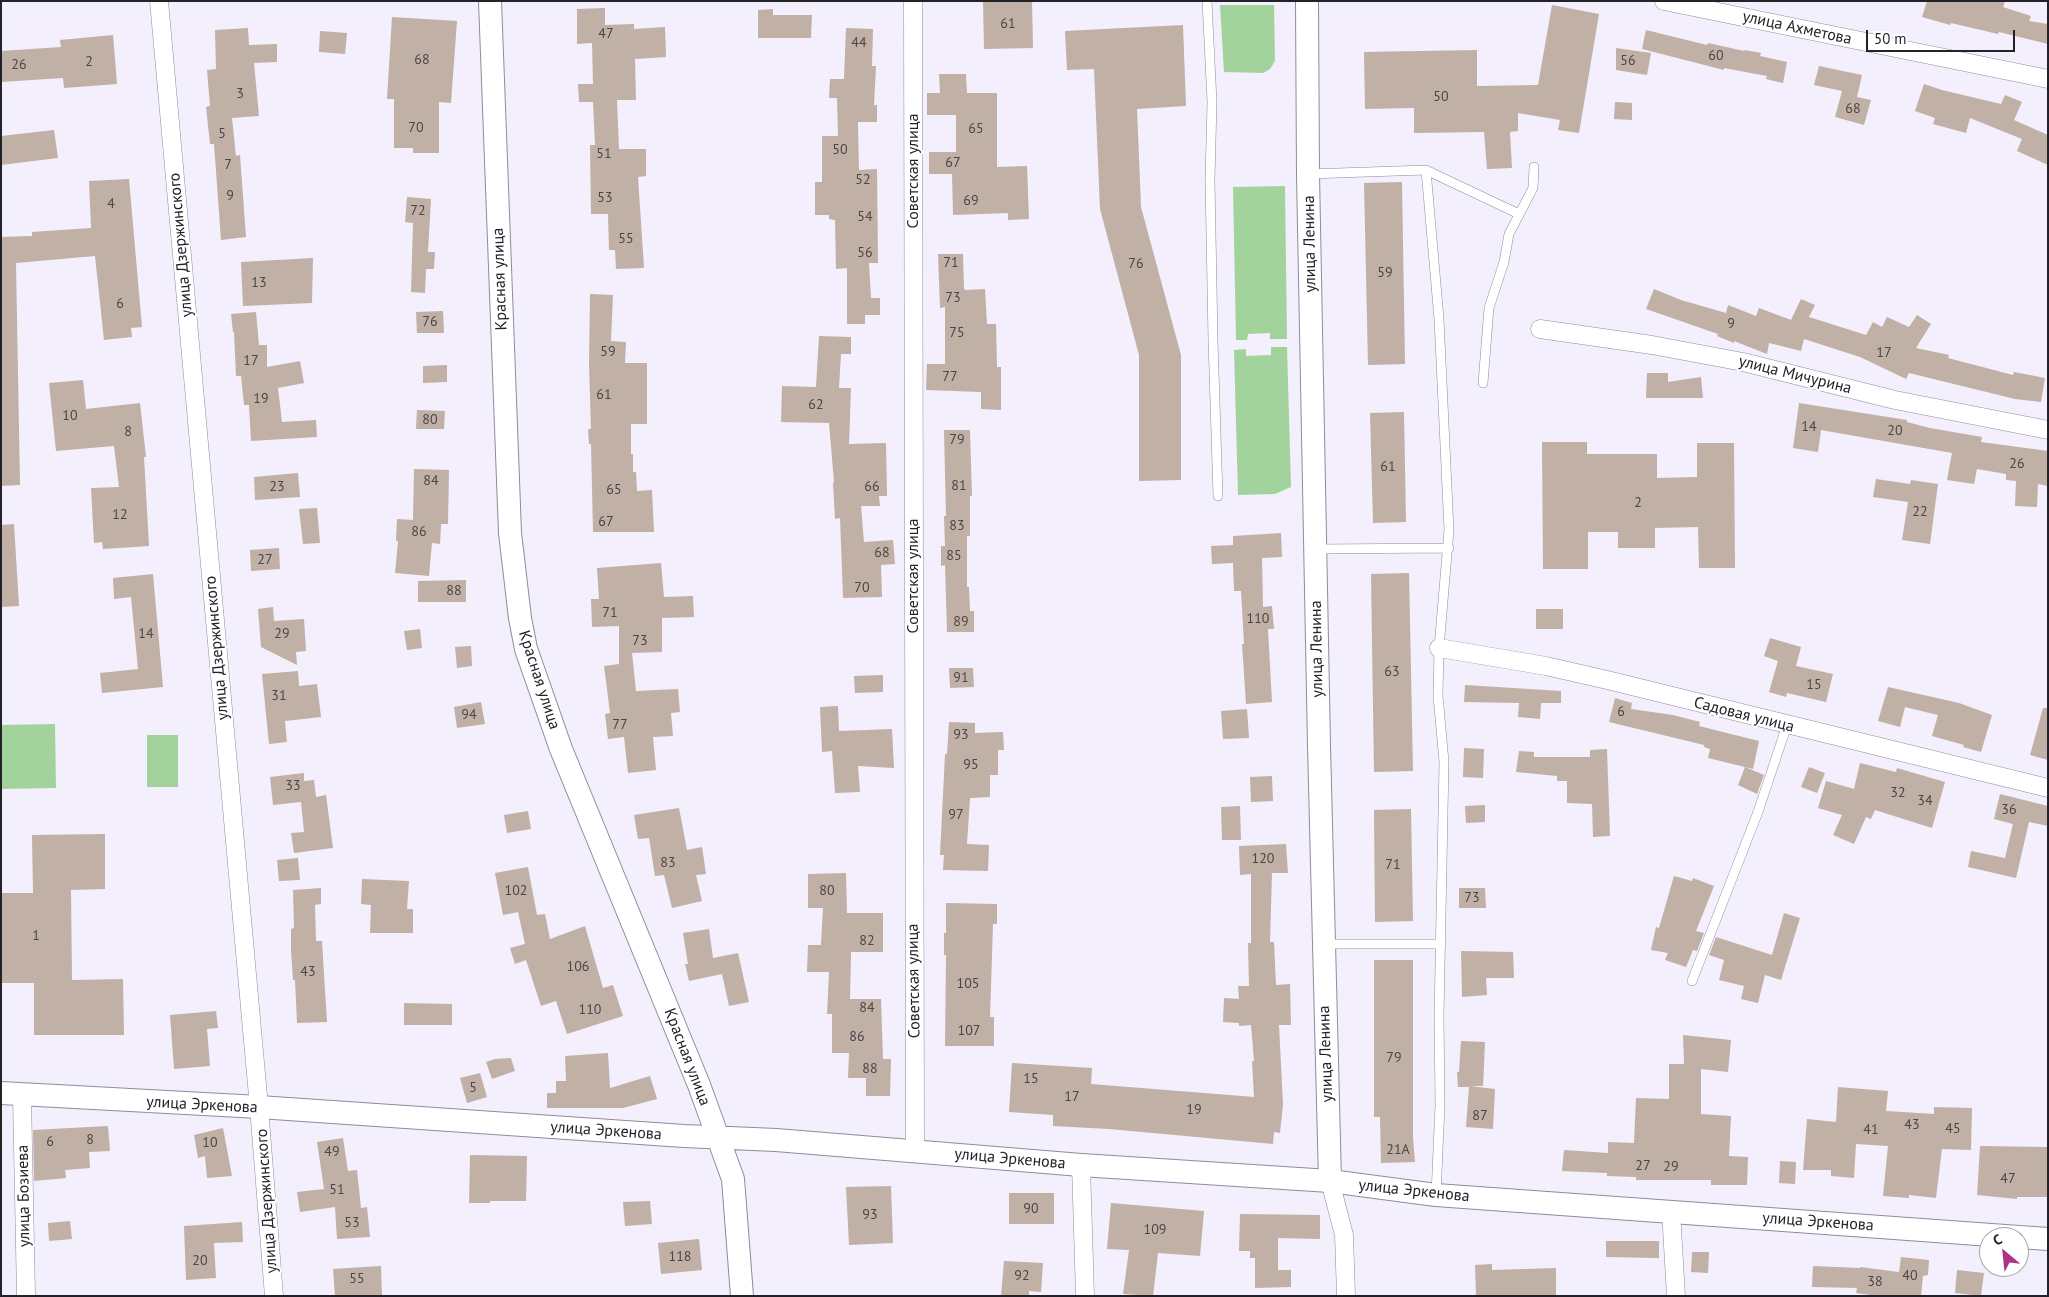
<!DOCTYPE html>
<html>
<head>
<meta charset="utf-8">
<style>
	body { margin:0 }
	#map { position:relative; width:2049px; height:1297px; overflow:hidden; background:#f3effd; font-family:"PT Sans",sans-serif }
	canvas { display:block }
	.frame { position:absolute; inset:0; border:2px solid #242229; pointer-events:none }
	.north { position:absolute; left:1979px; top:1227px; width:50px; height:50px; box-sizing:border-box; background:#fff; border:1px solid #a7a7a9; border-radius:50%; rotate:332deg; font-size:14px; font-weight:700; line-height:20px; text-align:center; color:#242229 }
	.north::after { content:''; display:block; margin:auto; width:18px; height:22px; background:#ac3286; clip-path:polygon(50% 0,100% 100%,50% 72%,0 100%) }
	.scale { position:absolute; left:1866px; top:30px; width:149px; height:22px; box-sizing:border-box; border:2px solid #242229; border-top:0; padding-left:6px; font-size:15px; line-height:18px; white-space:nowrap; color:#242229; -webkit-text-stroke:4px #fff; paint-order:stroke }
</style>
</head>
<body>
<div id="map">
<canvas width="2049" height="1297"></canvas>
<div class="frame"></div>
<div class="north">С</div>
<div class="scale">50 m</div>
</div>
<script>
const ctx = document.querySelector('canvas').getContext('2d');
ctx.lineJoin = 'round';
function fillPath(path, color) {
  ctx.fillStyle = color;
  ctx.fill(path, 'evenodd');
}
function toPath(rows) {
  const path = new Path2D();
  for (const r of rows) {
    path.moveTo(r[0], r[1]);
    for (let i = 2; i < r.length; i += 2) path.lineTo(r[i], r[i + 1]);
  }
  return path;
}
function trace(path, color, width, dash) {
  ctx.strokeStyle = color;
  ctx.lineWidth = width;
  ctx.lineCap = dash ? 'butt' : 'round';
  ctx.setLineDash(dash || []);
  ctx.stroke(path);
}
function label(font, color, halo, rows, align = 'center') {
  ctx.font = font + ' "PT Sans",sans-serif';
  ctx.lineWidth = 4;
  ctx.setLineDash([]);
  ctx.textBaseline = 'middle';
  ctx.strokeStyle = halo;
  ctx.fillStyle = color;
  for (const [text, x, y, turn = 0] of rows) {
    ctx.save();
    ctx.translate(x, y);
    ctx.rotate((+turn || 0) * Math.PI / 180);
    ctx.textAlign = isNaN(turn) ? turn : align;
    if (halo) ctx.strokeText(text, 0, 0);
    ctx.fillText(text, 0, 0);
    ctx.restore();
  }
}
fillPath(toPath([
	[1220,5,1274,5,1275,61,1270,69,1263,73,1224,72],
	[1285,186,1287,339,1270,339,1270,333,1248,334,1247,340,1236,340,1233,187],
	[1271,347,1287,347,1291,487,1275,494,1238,495,1234,350,1246,349,1246,356,1271,355],
	[55,724,56,788,1,789,1,725],
	[147,735,178,735,178,787,147,787]
]), '#a2d39d');
fillPath(toPath([
	[983,1,1032,1,1033,48,984,49],
	[1927,1,2005,1,2003,7,2031,16,2029,21,2048,24,2048,44,1999,32,1998,34,1951,23,1950,25,1922,17],
	[1552,5,1599,14,1579,133,1558,130,1560,120,1518,113,1518,131,1510,132,1512,168,1487,169,1484,132,1414,133,1414,108,1365,109,1364,52,1477,50,1477,86,1538,85],
	[605,8,605,25,634,24,634,29,665,27,666,57,635,59,636,100,617,100,619,149,646,149,646,176,638,177,644,268,616,269,615,250,609,250,608,214,591,214,590,145,595,145,593,102,579,102,578,84,593,84,592,43,577,44,577,9],
	[773,9,773,15,812,15,811,38,758,38,758,10],
	[392,17,457,21,451,103,439,102,439,153,413,153,413,148,394,148,394,99,387,99],
	[1183,25,1186,106,1137,109,1141,207,1181,355,1181,480,1139,481,1139,355,1100,209,1094,69,1067,70,1065,31],
	[248,28,249,45,277,44,277,62,254,63,259,116,232,118,236,156,240,155,246,237,221,240,214,144,210,144,206,107,210,106,207,70,216,69,215,30],
	[846,28,873,29,872,66,876,66,874,105,877,105,877,122,858,122,859,170,877,169,878,263,869,263,871,298,880,298,880,315,865,315,865,324,847,324,847,268,836,269,835,220,829,219,829,215,815,215,815,182,822,182,822,136,838,136,837,98,829,98,830,79,844,79],
	[1646,30,1707,45,1708,43,1744,51,1745,50,1761,53,1760,56,1787,62,1783,83,1766,79,1767,76,1724,68,1724,70,1642,49],
	[320,31,347,33,345,54,319,52],
	[113,35,117,84,64,88,63,78,1,82,1,51,61,47,60,40],
	[1616,48,1651,53,1647,75,1616,70],
	[1819,66,1862,75,1857,97,1871,100,1864,125,1835,117,1842,91,1814,85],
	[939,74,966,74,967,93,997,93,997,167,1027,166,1029,219,1008,220,1008,213,953,215,952,174,929,174,929,152,956,152,956,115,927,115,927,93,940,93],
	[1924,84,1942,90,2001,104,2005,95,2022,102,2014,120,2048,135,2048,165,2017,151,2022,139,1970,118,1966,133,1933,124,1935,118,1915,111],
	[1615,102,1632,103,1632,120,1614,119],
	[54,130,58,158,1,165,1,136],
	[129,179,142,327,131,328,132,337,104,340,95,256,16,263,20,485,1,486,1,237,32,236,32,232,91,228,89,181],
	[1402,182,1405,364,1368,365,1364,183],
	[407,197,431,199,428,252,435,252,434,269,426,269,425,293,411,292,413,223,405,222],
	[938,254,963,254,964,288,965,290,985,289,987,324,996,324,997,367,1001,367,1001,410,981,409,981,392,926,390,927,364,945,364,945,307,940,308],
	[313,258,312,303,243,306,241,262],
	[1654,289,1681,300,1726,313,1728,305,1756,316,1759,308,1791,320,1801,299,1815,305,1809,317,1866,335,1873,322,1882,327,1887,317,1909,327,1917,315,1931,324,1916,348,1949,355,1948,358,2013,375,2014,372,2045,378,2041,402,2015,399,1909,373,1906,379,1860,357,1804,339,1801,351,1769,343,1767,354,1734,341,1734,343,1717,336,1718,334,1646,309],
	[590,294,613,295,611,341,626,342,625,363,647,363,647,424,631,424,631,454,633,454,633,472,636,472,637,491,652,490,654,532,593,532,591,444,589,444,588,429,591,429,589,363],
	[443,311,444,333,417,333,416,312],
	[256,312,259,345,267,345,267,367,300,361,304,383,278,388,282,422,316,420,317,437,251,441,249,405,244,405,241,376,236,376,234,332,233,332,231,314],
	[819,336,851,337,851,354,841,354,839,388,851,388,849,444,886,443,887,496,879,496,880,506,861,506,864,542,893,540,895,564,881,565,882,597,843,598,840,518,835,519,833,483,834,482,829,423,781,422,782,386,816,387],
	[447,365,447,382,423,383,423,366],
	[1647,373,1668,373,1668,382,1701,377,1703,398,1646,398],
	[83,380,86,409,140,403,146,457,144,457,149,546,103,549,102,542,94,543,91,488,119,487,114,446,56,451,49,383],
	[1799,403,1907,420,1907,422,1930,428,1982,437,1981,442,2048,451,2048,486,2038,484,2037,507,2015,506,2016,481,2006,480,2006,474,1977,469,1974,484,1947,480,1952,453,1821,430,1818,452,1793,448],
	[417,410,445,411,444,429,416,429],
	[1404,412,1406,522,1373,523,1370,413],
	[944,430,970,430,972,496,970,496,970,536,967,536,967,587,969,587,970,611,974,611,974,632,947,632,945,565,941,566,941,546,945,546,944,516,946,516],
	[1542,442,1587,442,1587,454,1657,454,1657,478,1697,477,1697,443,1734,443,1735,568,1699,568,1698,527,1655,528,1655,548,1618,548,1618,532,1588,532,1588,569,1543,569],
	[414,469,449,470,448,524,441,524,440,544,432,543,429,576,395,573,398,541,396,541,397,519,413,520],
	[298,473,300,497,255,500,254,477],
	[1876,479,1910,484,1911,480,1938,484,1930,544,1902,540,1908,502,1873,497],
	[317,508,320,543,303,544,299,509],
	[14,524,19,606,1,607,1,525],
	[1281,533,1282,557,1262,558,1263,607,1272,606,1274,629,1268,629,1272,702,1246,704,1242,644,1244,644,1241,591,1234,591,1233,563,1212,564,1211,546,1233,545,1233,536],
	[279,548,280,569,251,571,250,550],
	[661,563,664,597,693,596,694,617,662,618,662,652,632,653,636,691,678,689,680,712,671,713,673,736,653,737,656,770,628,773,624,737,608,739,605,714,610,713,604,666,619,664,619,626,592,627,591,599,599,599,597,568],
	[1409,573,1413,771,1374,772,1371,574],
	[153,574,163,687,102,693,100,673,138,669,131,597,114,599,113,578],
	[466,580,466,602,418,602,418,581],
	[273,607,274,621,304,619,306,651,296,652,297,665,261,647,258,609],
	[1536,609,1563,609,1563,629,1536,629],
	[420,629,422,648,407,650,404,631],
	[1770,638,1801,647,1796,666,1833,674,1826,702,1787,693,1786,697,1769,692,1778,661,1764,656],
	[471,646,472,666,457,668,455,647],
	[949,668,973,668,974,687,950,688],
	[298,671,299,686,317,684,321,717,285,721,287,742,269,744,262,674],
	[883,675,883,692,855,693,854,676],
	[1465,685,1561,691,1561,703,1541,703,1540,719,1518,717,1519,703,1464,702],
	[1888,687,1959,703,1992,715,1981,752,1963,747,1964,745,1932,736,1938,715,1905,707,1900,727,1878,721],
	[1615,698,1632,703,1631,709,1673,715,1700,722,1699,726,1759,741,1753,769,1708,758,1710,749,1704,747,1704,745,1609,722],
	[481,702,485,724,457,728,454,707],
	[838,706,839,731,892,729,894,768,858,766,860,792,835,793,832,751,822,752,820,707],
	[2043,708,2048,708,2048,760,2030,755],
	[1247,709,1249,738,1223,739,1221,711],
	[949,722,975,723,975,733,1003,732,1004,750,998,750,998,775,990,775,990,797,970,798,967,844,989,845,988,871,943,870,944,855,940,855,945,754,947,754],
	[1464,748,1484,749,1483,778,1463,777],
	[1607,749,1610,836,1593,837,1592,804,1567,803,1567,781,1557,781,1557,776,1516,772,1519,751,1534,752,1534,757,1590,757,1590,750],
	[1860,763,1896,772,1897,768,1945,782,1932,828,1875,810,1871,819,1866,817,1854,844,1833,835,1842,815,1818,808,1826,781,1854,789],
	[1745,767,1764,775,1757,794,1738,785],
	[1809,767,1825,773,1817,793,1801,787],
	[304,773,304,781,314,780,316,797,326,795,333,848,294,853,291,833,304,832,301,802,273,805,270,777],
	[1272,776,1273,801,1251,802,1250,777],
	[2000,794,2048,806,2048,826,2029,822,2016,878,1968,867,1971,851,2005,858,2013,824,1994,819],
	[1485,805,1485,822,1466,823,1465,806],
	[1240,806,1241,840,1222,840,1221,807],
	[679,808,687,850,702,847,706,874,696,875,702,901,672,908,664,875,655,876,649,838,638,839,634,815],
	[1411,809,1413,921,1375,922,1374,810],
	[528,811,531,829,507,833,504,815],
	[105,834,105,889,71,890,72,980,123,979,124,1035,34,1035,34,983,1,983,1,893,33,893,32,835],
	[1286,844,1288,873,1272,873,1270,942,1274,942,1276,985,1290,984,1291,1025,1279,1025,1283,1105,1280,1133,1274,1132,1273,1144,1109,1129,1053,1126,1053,1115,1009,1112,1012,1063,1092,1068,1091,1084,1254,1097,1252,1061,1254,1061,1251,1025,1239,1026,1239,1023,1223,1022,1224,998,1239,999,1238,986,1249,986,1248,943,1251,943,1251,874,1240,875,1239,846],
	[298,858,300,880,279,881,277,860],
	[528,867,537,915,545,914,550,939,585,926,603,988,613,985,623,1016,567,1034,556,1001,541,1006,526,960,515,964,510,948,525,944,518,912,503,915,495,873],
	[846,873,847,913,883,913,883,952,851,952,850,999,881,999,883,1059,891,1059,890,1096,866,1096,866,1078,848,1078,849,1053,832,1053,832,1014,827,1014,829,972,807,972,808,945,821,945,823,908,808,908,808,874],
	[1674,876,1692,881,1693,878,1714,886,1696,931,1704,933,1697,951,1693,950,1686,967,1665,960,1668,953,1651,950,1656,927,1659,928],
	[362,879,409,881,407,909,413,909,413,933,370,933,371,905,361,904],
	[321,888,321,904,315,905,316,941,322,941,327,1022,297,1023,295,980,293,980,291,951,291,929,294,928,293,890],
	[1459,888,1485,888,1486,908,1459,908],
	[946,903,997,904,997,924,993,924,990,1017,994,1017,994,1046,945,1046,946,955,944,955,944,933,946,933],
	[1784,913,1800,918,1781,980,1765,975,1758,1003,1741,999,1744,986,1719,980,1724,960,1709,955,1716,937,1772,955],
	[709,929,713,958,738,953,749,1002,729,1006,722,974,689,981,685,964,688,964,683,933],
	[1461,951,1513,952,1514,978,1486,978,1487,995,1462,997],
	[1374,960,1413,960,1413,1138,1415,1162,1381,1163,1380,1117,1374,1117],
	[404,1003,452,1004,452,1025,404,1025],
	[216,1011,218,1028,207,1029,210,1066,174,1069,170,1015],
	[1683,1035,1731,1040,1728,1072,1701,1069,1701,1114,1731,1116,1729,1156,1748,1157,1747,1185,1711,1185,1711,1180,1636,1180,1636,1177,1607,1176,1607,1173,1562,1171,1564,1150,1608,1153,1608,1142,1634,1143,1636,1098,1669,1099,1669,1064,1684,1064],
	[1461,1041,1485,1042,1483,1086,1470,1086,1495,1089,1493,1129,1466,1127,1469,1087,1458,1087,1457,1072,1459,1072],
	[608,1053,610,1088,650,1076,657,1099,623,1108,547,1108,547,1093,556,1093,556,1081,566,1081,565,1056],
	[511,1058,515,1071,492,1079,486,1062,495,1059],
	[480,1073,487,1097,467,1103,460,1078],
	[1838,1087,1888,1091,1886,1111,1934,1114,1934,1107,1972,1108,1971,1150,1942,1149,1936,1198,1909,1195,1909,1198,1883,1196,1888,1146,1856,1144,1854,1178,1831,1176,1831,1170,1803,1170,1807,1119,1836,1122],
	[108,1126,110,1151,89,1152,90,1168,65,1170,66,1178,34,1181,33,1130],
	[223,1128,232,1176,207,1178,205,1156,198,1158,194,1135],
	[343,1138,348,1171,357,1170,361,1208,367,1207,370,1237,337,1239,335,1207,300,1212,297,1192,324,1189,317,1142],
	[1980,1146,2048,1147,2048,1197,2017,1197,2017,1199,1977,1195],
	[470,1155,527,1156,526,1201,490,1201,490,1203,469,1203],
	[1780,1161,1796,1162,1795,1184,1779,1183],
	[891,1186,893,1243,849,1245,846,1187],
	[1009,1193,1054,1193,1054,1224,1009,1224],
	[650,1201,652,1224,625,1226,623,1202],
	[1111,1203,1204,1211,1200,1256,1158,1253,1153,1296,1123,1294,1129,1250,1107,1249],
	[1240,1214,1320,1215,1320,1239,1278,1238,1278,1270,1291,1270,1291,1287,1255,1288,1255,1258,1250,1258,1250,1251,1239,1251],
	[70,1221,72,1239,49,1241,48,1223],
	[242,1222,243,1242,214,1243,216,1278,186,1280,184,1226],
	[699,1239,702,1270,661,1274,658,1243],
	[1606,1241,1659,1241,1659,1258,1606,1257],
	[1692,1252,1709,1252,1708,1273,1691,1272],
	[1901,1257,1929,1260,1928,1275,1923,1276,1921,1296,1878,1296,1856,1293,1857,1288,1812,1287,1813,1266,1860,1268,1860,1267,1899,1272],
	[1004,1261,1043,1263,1041,1292,1029,1291,1029,1296,1001,1296],
	[1492,1264,1492,1270,1556,1268,1556,1296,1476,1296,1475,1265],
	[381,1266,382,1296,335,1296,333,1269],
	[1957,1270,1984,1273,1981,1296,1955,1293]
]), '#c0b0a5');
const service = toPath([
	[1207,1,1212,102,1210,180,1213,340,1218,496],
	[1426,170,1439,319,1449,530,1439,648,1438,696,1444,762,1439,1016,1440,1105,1436,1195],
	[1308,174,1426,170,1519,214],
	[1483,383,1489,308,1504,262,1509,234,1533,188,1534,167],
	[1317,549,1449,548],
	[1323,944,1441,944],
	[1692,981,1758,812,1787,725]
]);
const minor = toPath([
	[159,1,259,1107,274,1296],
	[913,1,915,1151],
	[1664,1,2048,79],
	[1540,329,1652,345,1743,362,1895,400,2048,430],
	[1439,648,1546,666,1603,679,2048,788],
	[22,1096,26,1296],
	[1081,1165,1085,1296],
	[1330,1181,1344,1235,1346,1296],
	[1671,1211,1676,1296]
]);
const tertiary = toPath([
	[490,1,510,533,520,618,526,649,561,749,699,1085,733,1179,742,1296],
	[1307,1,1308,174,1319,745,1330,1181],
	[1,1093,259,1107,684,1136,776,1140,1081,1165,1330,1181,1436,1195,2019,1237],
	[2019,1237,2048,1239]
]);
trace(service, '#908b9b', 10);
trace(minor, '#908b9b', 19);
trace(tertiary, '#908b9b', 24);
trace(service, '#fff', 9);
trace(minor, '#fff', 18);
trace(tertiary, '#fff', 22);
label('14px', '#4b4648', null, [
	["61",1008,24],
	["47",606,34],
	["44",859,43],
	["60",1716,56],
	["68",422,60],
	["56",1628,61],
	["2",89,62],
	["26",19,65],
	["3",240,94],
	["50",1441,97],
	["68",1853,109],
	["70",416,128],
	["65",976,129],
	["5",222,134],
	["50",840,150],
	["51",604,154],
	["67",953,163],
	["7",228,165],
	["52",863,180],
	["9",230,196],
	["53",605,198],
	["69",971,201],
	["4",111,204],
	["72",418,211],
	["54",865,217],
	["55",626,239],
	["56",865,253],
	["71",951,263],
	["76",1136,264],
	["59",1385,273],
	["13",259,283],
	["73",953,298],
	["6",120,304],
	["76",430,322],
	["9",1731,324],
	["75",957,333],
	["59",608,352],
	["17",1884,353],
	["17",251,361],
	["77",950,377],
	["61",604,395],
	["19",261,399],
	["62",816,405],
	["10",70,416],
	["80",430,420],
	["14",1809,427],
	["20",1895,431],
	["8",128,432],
	["79",957,440],
	["26",2017,464],
	["61",1388,467],
	["84",431,481],
	["81",959,486],
	["23",277,487],
	["66",872,487],
	["65",614,490],
	["2",1638,503],
	["22",1920,512],
	["12",120,515],
	["67",606,522],
	["83",957,526],
	["86",419,532],
	["68",882,553],
	["85",954,556],
	["27",265,560],
	["70",862,588],
	["88",454,591],
	["71",610,613],
	["110",1258,619],
	["89",961,622],
	["14",146,634],
	["29",282,634],
	["73",640,641],
	["63",1392,672],
	["91",961,678],
	["15",1814,685],
	["31",279,696],
	["6",1621,712],
	["94",469,715],
	["77",620,725],
	["93",961,735],
	["95",971,765],
	["33",293,786],
	["32",1898,793],
	["34",1925,801],
	["36",2009,810],
	["97",956,815],
	["120",1263,859],
	["83",668,863],
	["71",1393,865],
	["102",516,891],
	["80",827,891],
	["73",1472,898],
	["1",36,936],
	["82",867,941],
	["106",578,967],
	["43",308,972],
	["105",968,984],
	["84",867,1008],
	["110",590,1010],
	["107",969,1031],
	["86",857,1037],
	["79",1394,1058],
	["88",870,1069],
	["15",1031,1079],
	["5",473,1088],
	["17",1072,1097],
	["19",1194,1110],
	["87",1480,1116],
	["43",1912,1125],
	["45",1953,1129],
	["41",1871,1130],
	["8",90,1140],
	["6",50,1142],
	["10",210,1143],
	["21А",1398,1150],
	["49",332,1152],
	["27",1643,1166],
	["29",1671,1167],
	["47",2008,1179],
	["51",337,1190],
	["90",1031,1209],
	["93",870,1215],
	["53",352,1223],
	["109",1155,1230],
	["118",680,1257],
	["20",200,1261],
	["92",1022,1276],
	["40",1910,1276],
	["55",357,1279],
	["38",1875,1282]
]);
label('16px', '#242229', '#fff', [
	["улица Ахметова",1797,28,12],
	["Советская улица",913,171,-90],
	["улица Ленина",1310,244,-91],
	["улица Дзержинского",181,245,-95],
	["Красная улица",500,279,-92],
	["улица Мичурина",1795,375,14],
	["Советская улица",913,576,-90],
	["улица Дзержинского",217,648,-95],
	["улица Ленина",1317,649,-91],
	["Красная улица",539,680,72],
	["Садовая улица",1744,715,14],
	["Советская улица",914,981,-91],
	["улица Ленина",1326,1054,-92],
	["Красная улица",687,1057,69],
	["улица Эркенова",202,1105,3],
	["улица Эркенова",606,1131,4],
	["улица Эркенова",1010,1159,5],
	["улица Эркенова",1414,1191,6],
	["улица Бозиева",24,1196,-91],
	["улица Дзержинского",267,1201,-94],
	["улица Эркенова",1818,1222,4]
]);
</script>
</body>
</html>
